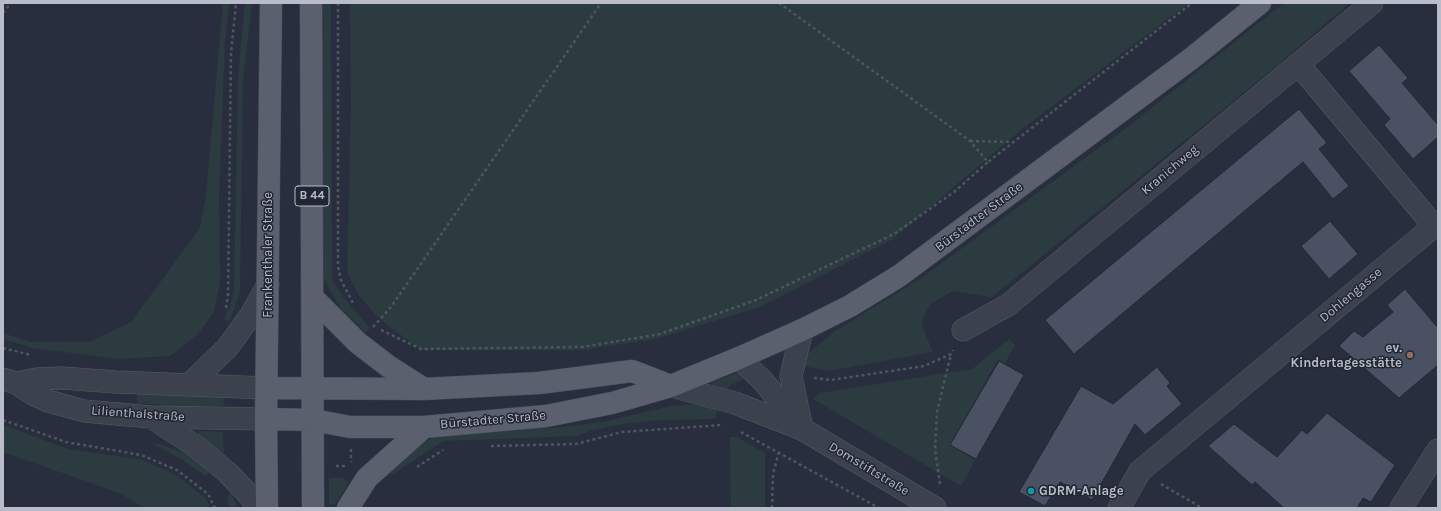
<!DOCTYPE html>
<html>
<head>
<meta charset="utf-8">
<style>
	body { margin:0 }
	#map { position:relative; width:1441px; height:511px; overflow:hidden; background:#282e3e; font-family:Karla,sans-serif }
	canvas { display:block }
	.frame { position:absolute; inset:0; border:4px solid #b9bcc9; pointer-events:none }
</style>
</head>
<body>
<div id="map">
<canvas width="1441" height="511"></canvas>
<div class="frame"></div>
</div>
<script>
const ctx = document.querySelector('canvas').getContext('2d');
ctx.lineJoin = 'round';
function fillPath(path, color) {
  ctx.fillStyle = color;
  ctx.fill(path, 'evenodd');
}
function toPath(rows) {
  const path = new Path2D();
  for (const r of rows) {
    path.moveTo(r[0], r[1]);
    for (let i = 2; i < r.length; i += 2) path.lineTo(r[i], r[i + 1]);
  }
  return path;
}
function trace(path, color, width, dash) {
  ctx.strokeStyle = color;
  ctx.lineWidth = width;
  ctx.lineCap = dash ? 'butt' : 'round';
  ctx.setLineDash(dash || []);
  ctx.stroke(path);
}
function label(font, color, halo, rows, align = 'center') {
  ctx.font = font + ' Karla,sans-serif';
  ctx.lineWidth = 3;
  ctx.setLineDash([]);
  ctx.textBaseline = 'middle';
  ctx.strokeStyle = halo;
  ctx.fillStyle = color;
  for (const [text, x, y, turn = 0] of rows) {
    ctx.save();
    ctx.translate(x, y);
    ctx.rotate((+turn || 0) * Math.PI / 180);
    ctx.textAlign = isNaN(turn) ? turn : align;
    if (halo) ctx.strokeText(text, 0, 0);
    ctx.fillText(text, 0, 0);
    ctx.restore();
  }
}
fillPath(toPath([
	[223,3,229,3,225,43,219,197,220,282,214,312,198,334,170,356,119,359,32,348,3,339,3,333,31,342,89,342,131,322,200,228,206,195],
	[245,3,252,3,243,79,240,291,234,310,228,322,224,319,230,307,234,289,238,78],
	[322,3,331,3,332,280,344,298,370,328,366,333,341,309,324,280],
	[350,3,1189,3,1022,129,893,239,760,307,655,339,582,350,421,350,377,317,358,294,347,272,351,107],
	[1284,3,1350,3,1268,73,992,297,953,291,930,304,921,323,933,352,829,371,803,366,808,353,834,332,924,276,1130,125],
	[1009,339,1015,345,1005,363,998,360,950,445,975,460,961,486,813,399,820,393,972,369],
	[745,370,751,376,730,385,726,391,713,387,713,382],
	[223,391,224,406,174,406,137,403,137,392],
	[693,404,718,407,715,419,658,420,623,424,593,430,577,436,443,441,395,473,383,475,423,442,447,432,466,429,553,428,602,422,671,406],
	[3,425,68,449,143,460,174,474,206,498,210,508,145,508,119,493,3,452],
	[198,431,223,432,224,454,198,438],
	[730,437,737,437,765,453,765,508,731,508],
	[153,444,159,444,181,452,197,460,211,471,205,476,183,460],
	[329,478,342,478,349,482,336,503,331,505,329,503],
	[230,491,238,508,230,508,227,502]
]), '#2b3b40');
const building = toPath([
	[1379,45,1408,78,1402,83,1438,125,1438,137,1413,159,1384,125,1390,119,1349,71,1379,45],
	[1299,109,1327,143,1319,149,1349,186,1333,199,1303,162,1074,354,1045,320,1299,109],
	[1330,221,1358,254,1329,279,1301,246,1330,221],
	[1405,289,1438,328,1438,365,1399,398,1339,346,1354,331,1363,337,1393,312,1387,305,1405,289],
	[999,361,1024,375,976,459,950,445,999,361],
	[1157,367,1170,383,1167,386,1182,404,1145,435,1135,424,1092,500,1060,482,1045,506,1019,492,1081,386,1113,404,1157,367],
	[1327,413,1395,465,1371,502,1363,498,1357,508,1284,508,1255,482,1252,485,1208,446,1234,424,1277,457,1302,430,1307,434,1327,413]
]);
fillPath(building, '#4a5162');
trace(building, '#232835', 1);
const minor = toPath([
	[802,330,791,376,802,429],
	[963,330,1008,305,1372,3],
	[739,358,763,381,800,426],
	[3,379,16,383,31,393,48,401,84,411,151,417,266,419],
	[16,383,37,379,62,378,116,382,267,388],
	[190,384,228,347,251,315,268,285],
	[671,386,735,403,802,429,935,508],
	[151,417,198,448,228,473,249,495,258,508],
	[1119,508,1140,471,1434,226,1299,65],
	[1401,508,1438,450]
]);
const major = toPath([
	[311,3,313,508],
	[312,297,358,343,388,366,424,389],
	[267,388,424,389,539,383,632,371,671,386],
	[266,419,313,420,350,427,424,427,546,416,612,403,671,386,739,358,802,330,850,306,899,276,1192,58,1260,3],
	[267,508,266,419,271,3],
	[348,508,367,478,424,427]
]);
trace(minor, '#575c69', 23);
trace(major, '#464a57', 23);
trace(toPath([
	[338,3,338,266,341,280,354,305],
	[779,3,970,141,988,162,1192,3],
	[3,13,11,3],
	[970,141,1013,142],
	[226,308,228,296,231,53,236,3],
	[373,327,391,307,601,3],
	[381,330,421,349,583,347,660,334,756,300,894,234,954,192,988,162],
	[3,348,31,355],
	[814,378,831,380,924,366,951,354,953,350],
	[3,420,66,442,141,455,177,470,208,494,215,508],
	[741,432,879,508],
	[491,446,576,444,622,432,722,425],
	[351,449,351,462],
	[336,466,347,466],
	[417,467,443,450],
	[940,484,935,449,937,412,951,354],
	[1161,484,1202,508],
	[772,508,773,474,779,452]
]), '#4a585e', 2.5, [3, 3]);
trace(minor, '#3c414e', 22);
trace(major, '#5a606e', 22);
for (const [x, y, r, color] of [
	[1410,355,4,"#8d6e63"],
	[1031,491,4,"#0f9aa8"]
]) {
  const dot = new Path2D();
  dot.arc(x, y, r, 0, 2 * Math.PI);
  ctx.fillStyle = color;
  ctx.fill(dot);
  trace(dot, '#212633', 1.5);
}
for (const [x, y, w] of [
	[312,196,34]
]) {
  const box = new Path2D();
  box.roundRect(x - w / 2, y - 10, w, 20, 3);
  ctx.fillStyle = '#212633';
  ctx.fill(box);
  trace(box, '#b9bcc9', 1);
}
label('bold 12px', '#b9bcc9', null, [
	["B 44",312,196]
]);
label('13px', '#b9bcc9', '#212633', [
	["Kranichweg",1170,170,-40],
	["Bürstadter Straße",979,217,-37],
	["Frankenthaler Straße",268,255,-90],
	["Dohlengasse",1351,295,-40],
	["Lilienthalstraße",138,414,4],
	["Bürstadter Straße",493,420,-5],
	["Domstiftstraße",869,469,31]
]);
label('bold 13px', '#b9bcc9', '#212633', [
	["ev.",1402,348],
	["Kindertagesstätte",1402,363],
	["GDRM-Anlage",1039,491,"left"]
], 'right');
</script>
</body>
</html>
